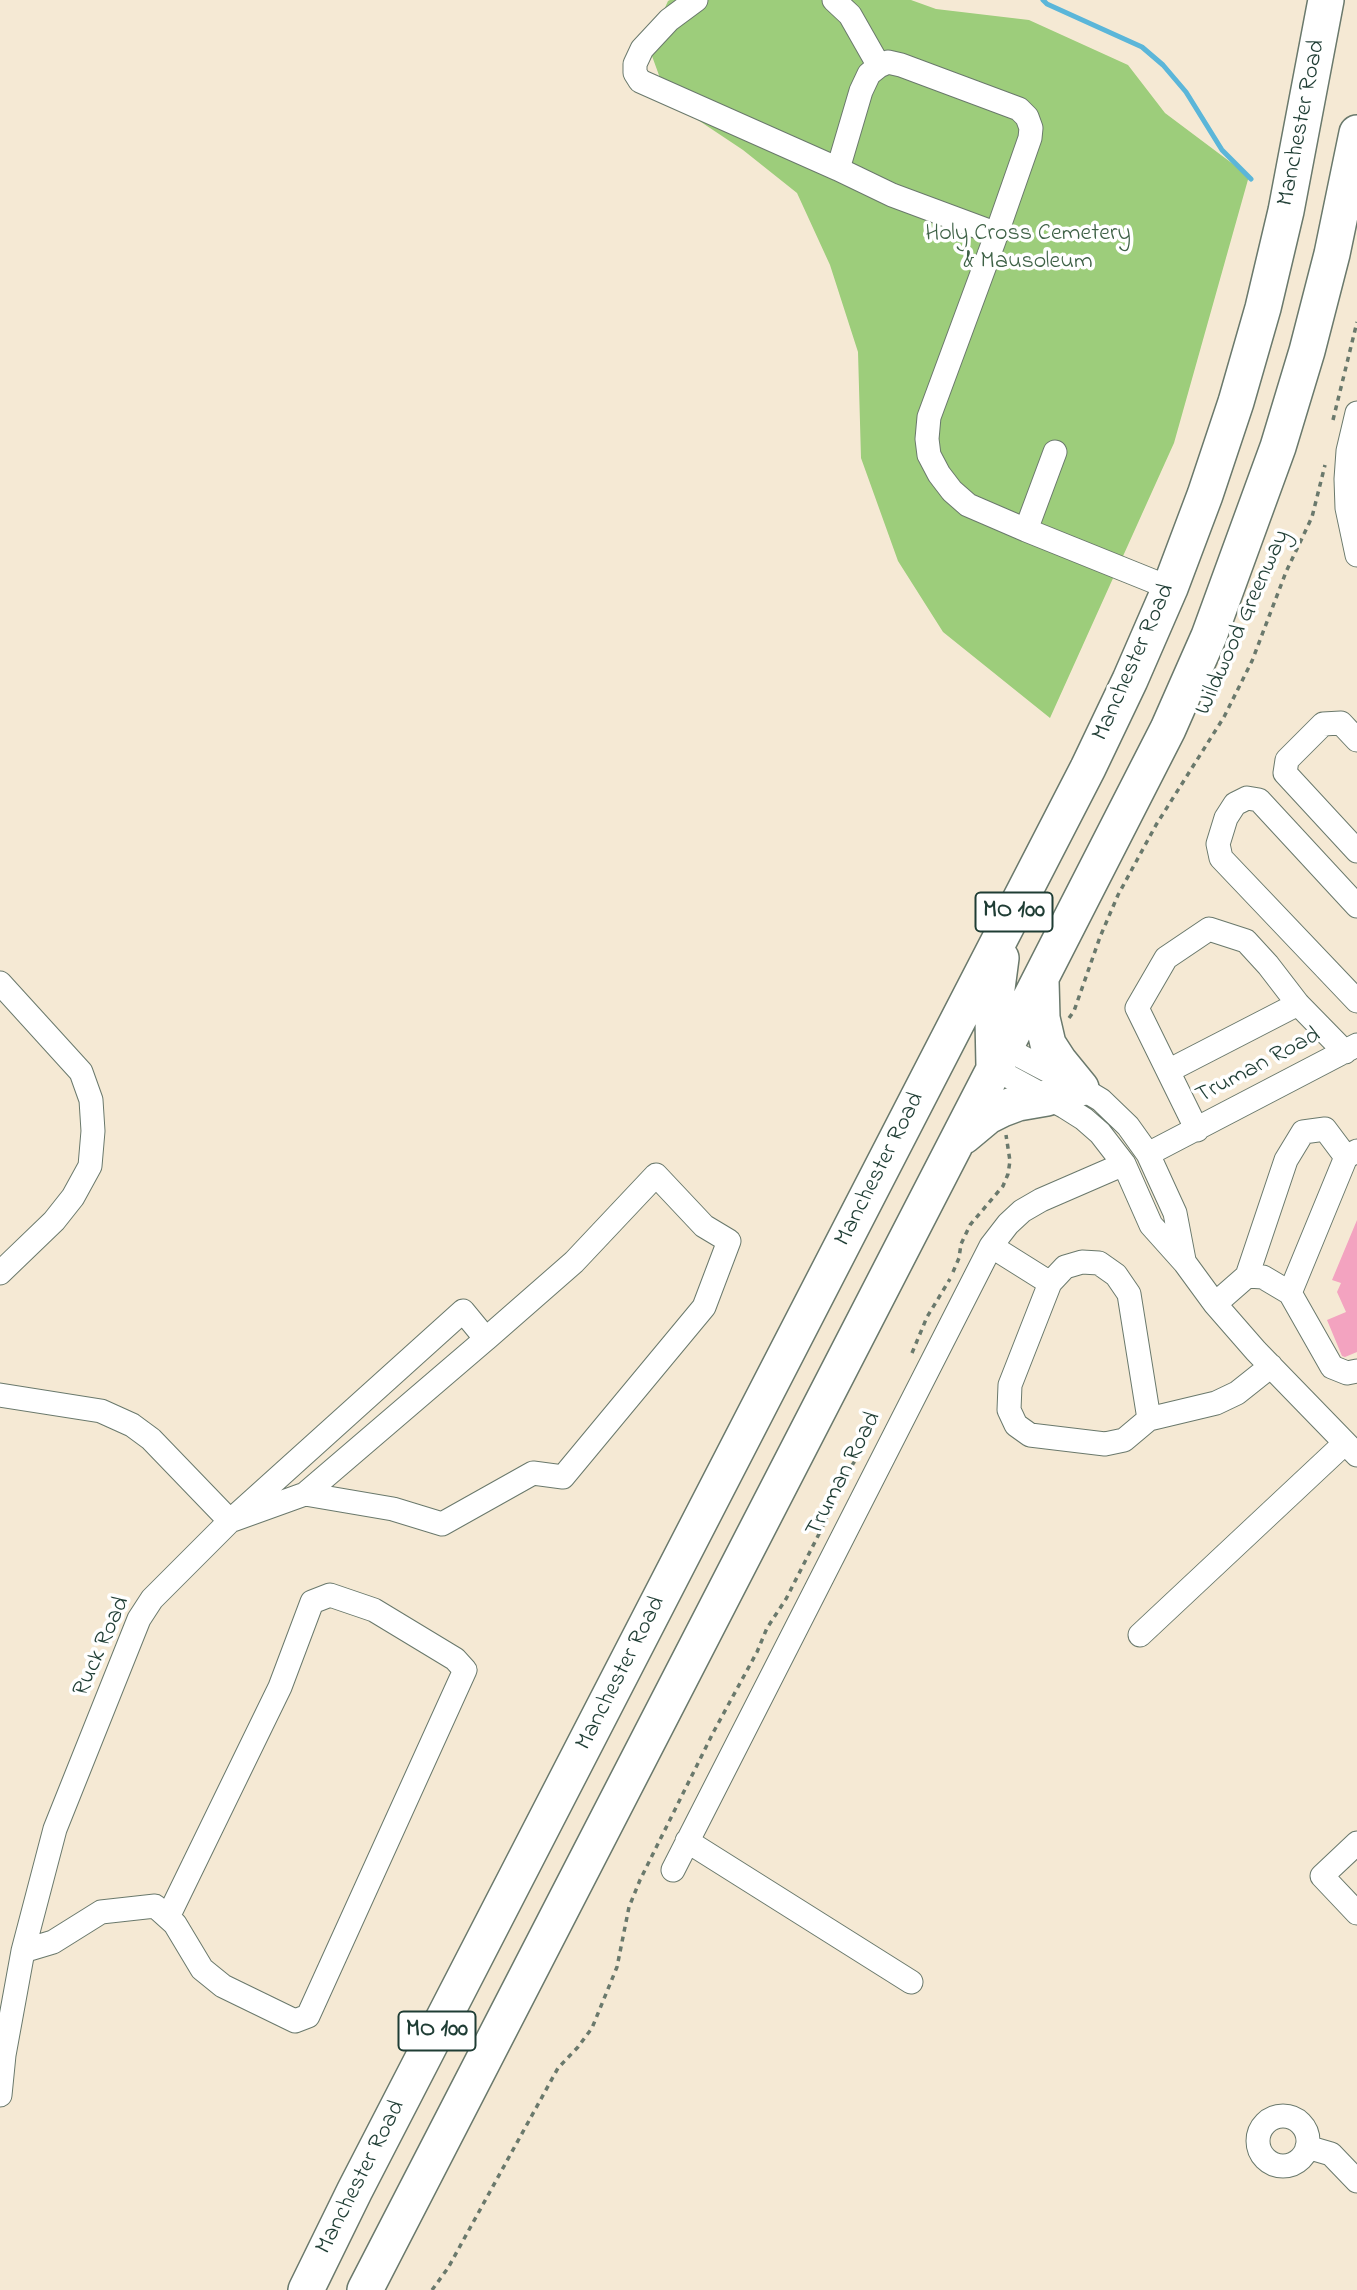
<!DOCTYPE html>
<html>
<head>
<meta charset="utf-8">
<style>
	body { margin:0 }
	canvas { display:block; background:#f5e9d4 }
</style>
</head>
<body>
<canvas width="1357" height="2290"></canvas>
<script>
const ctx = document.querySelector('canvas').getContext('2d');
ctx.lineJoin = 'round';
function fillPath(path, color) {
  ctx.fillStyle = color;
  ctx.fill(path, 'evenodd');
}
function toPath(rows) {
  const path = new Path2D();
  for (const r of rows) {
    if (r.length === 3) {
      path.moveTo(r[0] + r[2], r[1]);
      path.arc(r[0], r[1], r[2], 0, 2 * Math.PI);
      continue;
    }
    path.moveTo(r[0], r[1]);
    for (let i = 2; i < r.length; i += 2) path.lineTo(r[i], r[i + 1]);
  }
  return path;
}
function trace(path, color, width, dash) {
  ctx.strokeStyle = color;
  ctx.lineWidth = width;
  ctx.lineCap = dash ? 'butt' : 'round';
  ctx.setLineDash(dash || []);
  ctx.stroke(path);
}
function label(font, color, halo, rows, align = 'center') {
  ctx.font = font + ' "Indie Flower",sans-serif';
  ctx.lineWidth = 7;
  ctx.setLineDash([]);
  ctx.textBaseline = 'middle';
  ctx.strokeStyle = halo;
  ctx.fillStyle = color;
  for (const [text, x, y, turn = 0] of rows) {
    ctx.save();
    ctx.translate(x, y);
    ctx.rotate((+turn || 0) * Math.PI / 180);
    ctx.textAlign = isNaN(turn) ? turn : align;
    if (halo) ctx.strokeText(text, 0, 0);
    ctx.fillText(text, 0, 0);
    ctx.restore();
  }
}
fillPath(toPath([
	[670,0,911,0,936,9,1029,20,1128,65,1165,113,1249,176,1174,443,1050,718,943,632,898,561,861,458,858,352,830,265,797,193,743,150,668,100,648,45,668,1]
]), '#9dcd7b');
trace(toPath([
	[1043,0,1047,4,1142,47,1163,65,1186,92,1222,150,1251,179]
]), '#5bb6d9', 5);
fillPath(toPath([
	[1357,1220,1357,1352,1345,1357,1342,1356,1327,1320,1346,1312,1337,1292,1341,1283,1332,1280]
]), '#f3a3c0');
const minor = toPath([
	[696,0,669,20,642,49,635,64,635,73,640,81,838,169],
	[834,0,850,15,879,66],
	[997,234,892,195,838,169,861,91,869,74,879,66,888,62,901,65,1019,109,1027,117,1031,128,1030,138,994,241,929,417,927,439,929,455,939,474,952,491,968,505,1026,530,1170,588],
	[1357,413,1348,451,1346,479,1347,508,1357,555],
	[1026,530,1055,452],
	[1357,740,1341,723,1323,724,1287,760,1285,773,1357,851],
	[1357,906,1259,800,1247,798,1235,804,1226,818,1218,844,1221,858,1357,1001],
	[0,983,81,1072,91,1100,93,1131,90,1166,73,1197,54,1221,0,1273],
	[1005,1048,1081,1088,1101,1100,1128,1126,1148,1154,1175,1213,1184,1260],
	[995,1069,1065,1107,1084,1119,1100,1133,1124,1164,1151,1225,1185,1263,1215,1304,1256,1351,1357,1455],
	[1168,1071,1298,1004],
	[1197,1130,1137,1008,1166,958,1209,929,1246,941,1268,965,1298,1004,1345,1052],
	[1148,1154,1357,1045],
	[991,1246,1050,1283],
	[1247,1276,1286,1160,1303,1132,1325,1129,1346,1157],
	[1290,1293,1346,1157,1357,1151],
	[1215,1304,1247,1276,1263,1277,1290,1293,1332,1367,1347,1373,1357,1371],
	[0,1395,101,1411,132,1425,151,1439,230,1521,305,1494],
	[1149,1419,1129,1294,1116,1275,1099,1263,1082,1262,1065,1267,1050,1283,1010,1385,1009,1410,1016,1425,1030,1435,1105,1444,1124,1440,1149,1419,1216,1403,1237,1393,1271,1366],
	[1140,1635,1345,1443],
	[687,1841,911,1982],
	[1357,1843,1322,1876,1357,1913],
	[673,1870,991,1246,1008,1224,1022,1211,1041,1200,1124,1164],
	[23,1951,53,1942,101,1912,155,1906,175,1924,202,1969,223,1986,295,2021,308,2016,465,1670,455,1659,374,1610,330,1595,312,1602,280,1687,168,1917],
	[0,2095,4,2055,23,1951,55,1829,139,1619,152,1599,230,1521,463,1311,486,1339,305,1494,393,1509,442,1524,533,1473,563,1477,704,1307,729,1241,704,1226,656,1175,574,1262,486,1339],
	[1283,2141,25],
	[1307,2147,1331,2154,1357,2181]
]);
const highway = toPath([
	[1041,981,1042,1018,1048,1044,1059,1061,1081,1088],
	[994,1066,993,1019,1001,958],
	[964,1136,988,1116,1002,1109,1018,1103,1047,1098],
	[306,2290,355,2190,1088,768,1130,680,1170,588,1205,495,1236,402,1263,308,1286,211,1326,0],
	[365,2290,1005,1048,1168,729,1209,636,1278,447,1307,351,1332,254,1357,133]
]);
trace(minor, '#6a796c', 25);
trace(highway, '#6a796c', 38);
trace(toPath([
	[1333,420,1357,322],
	[1069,1018,1074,1011,1100,937,1118,895,1156,825,1224,717,1252,661,1286,572,1312,517,1325,465],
	[953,1272,959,1258,961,1244,970,1225,1003,1186,1008,1174,1010,1161,1006,1135],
	[912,1353,927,1317,950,1279],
	[432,2290,448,2268,558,2068,578,2047,592,2028,617,1967,629,1907,640,1880,714,1731,757,1652,767,1628,786,1599,821,1530,845,1476,868,1441]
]), '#6a796c', 3.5, [5, 5]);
trace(minor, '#fff', 23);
trace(highway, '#fff', 35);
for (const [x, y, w] of [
	[1014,912,77],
	[437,2031,77]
]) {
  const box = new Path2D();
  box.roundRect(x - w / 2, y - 19.5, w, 39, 5);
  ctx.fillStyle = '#fff';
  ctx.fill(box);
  trace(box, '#1f3d34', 2);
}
label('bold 23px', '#1f3d34', null, [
	["MO 100",1014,912],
	["MO 100",437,2031]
]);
label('24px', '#1f3d34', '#fff', [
	["Manchester Road",1303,123,-79],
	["Wildwood Greenway",1244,623,-66],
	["Manchester Road",1135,663,-66],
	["Truman Road",1259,1067,-28],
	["Manchester Road",881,1170,-63],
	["Truman Road",845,1475,-63],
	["Ruck Road",103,1647,-66],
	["Manchester Road",622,1674,-63],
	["Manchester Road",362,2178,-63]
]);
label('24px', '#3e6146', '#fff', [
	["Holy Cross Cemetery",1028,235],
	["& Mausoleum",1028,263]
]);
</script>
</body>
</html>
